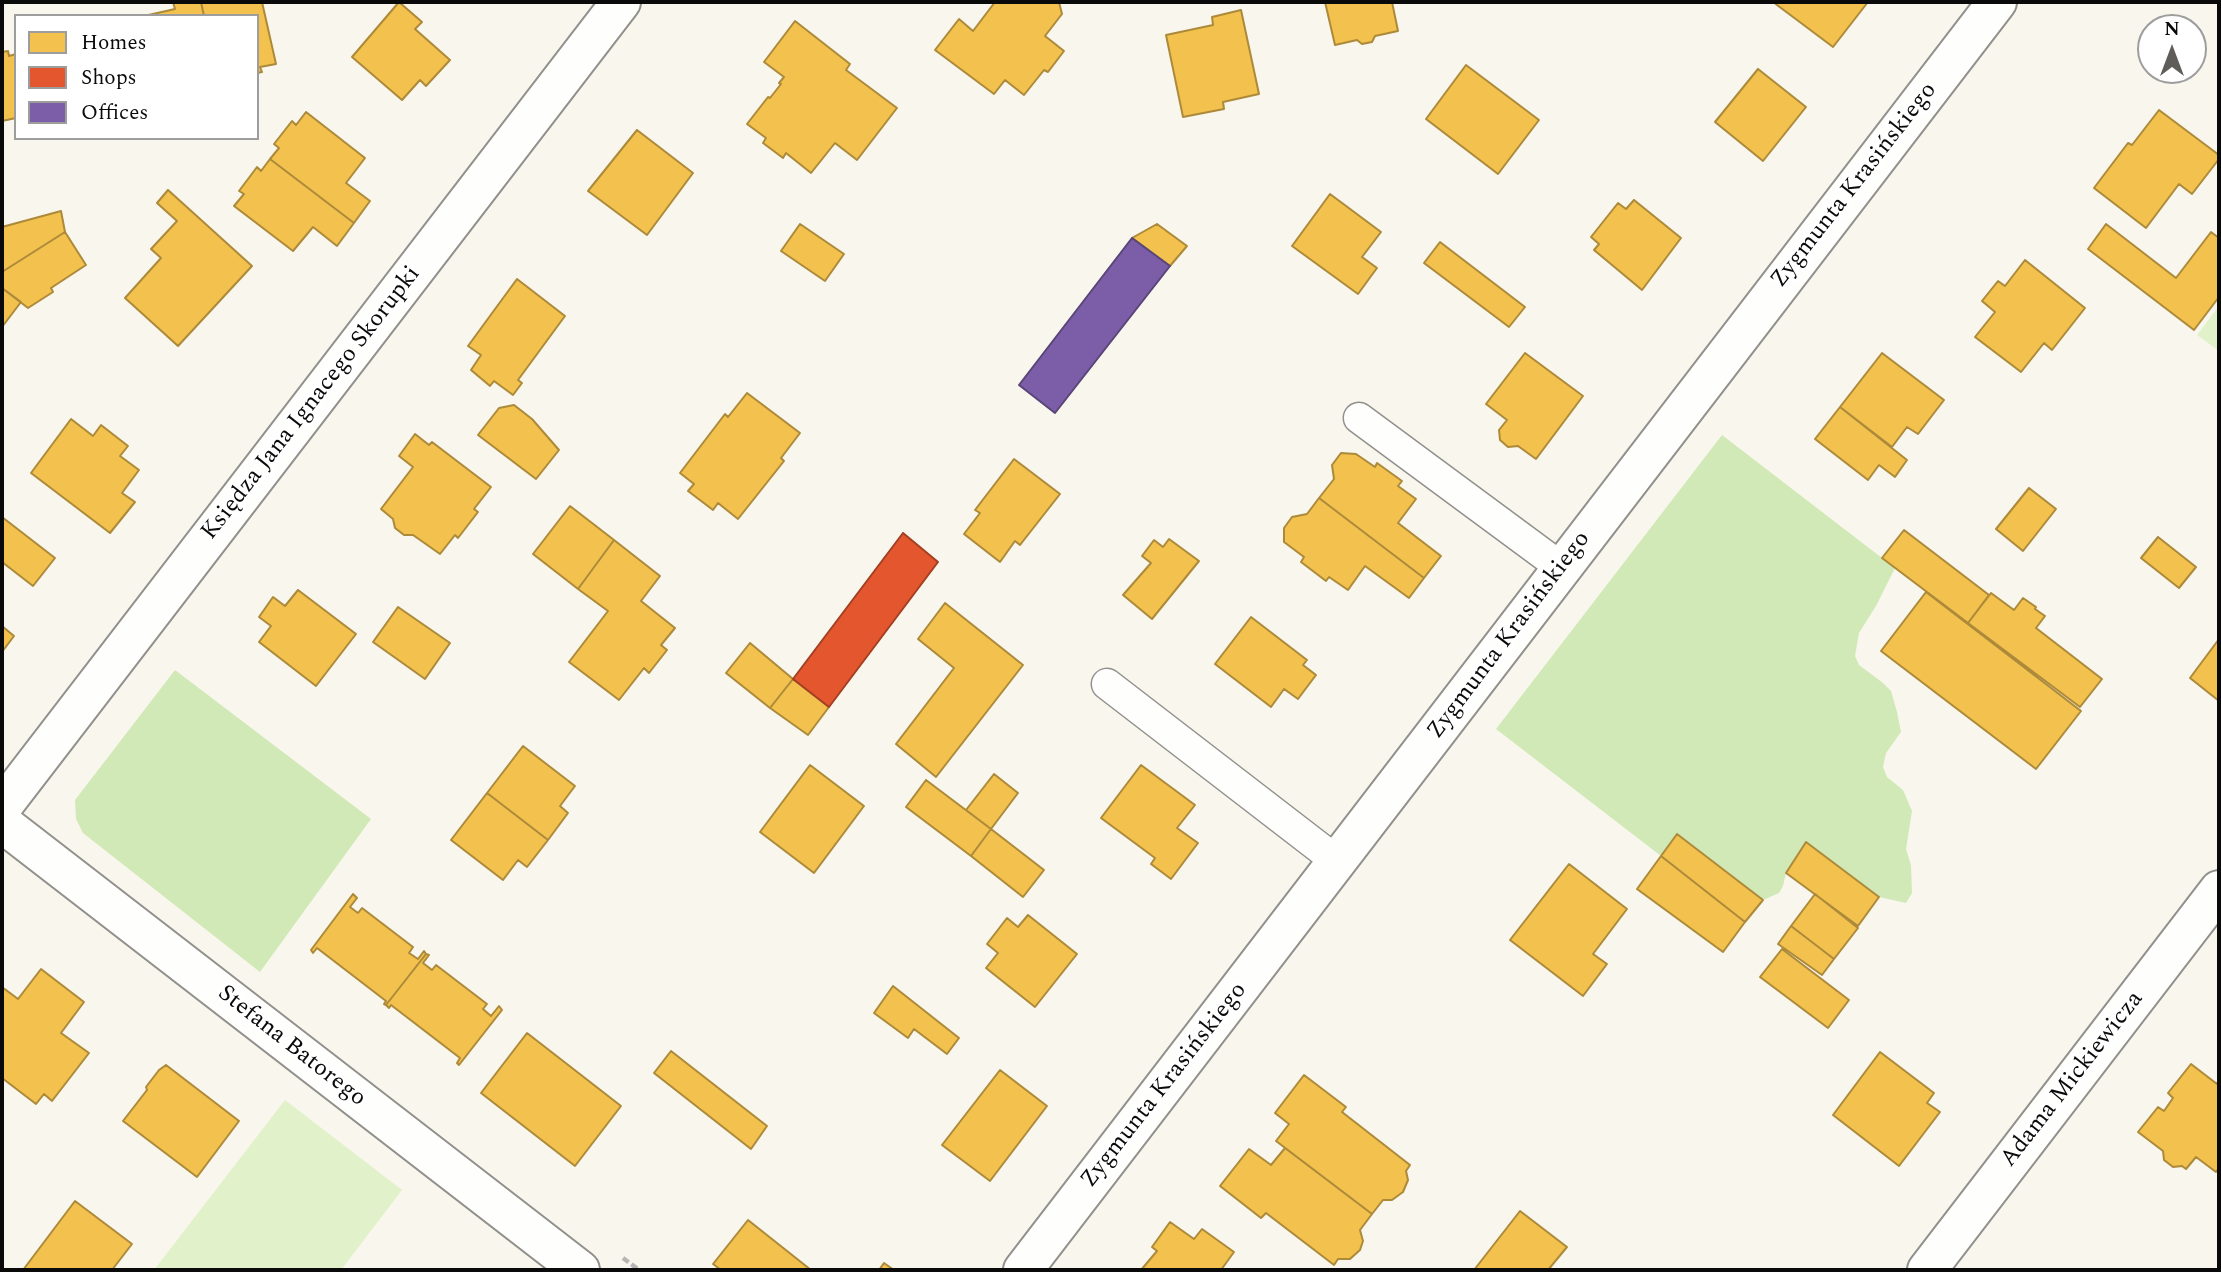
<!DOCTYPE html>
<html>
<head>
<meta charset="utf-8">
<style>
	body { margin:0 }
	#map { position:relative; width:2221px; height:1272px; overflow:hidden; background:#f9f6ed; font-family:Spectral,serif }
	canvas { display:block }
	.frame { position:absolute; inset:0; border:4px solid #0a0a0a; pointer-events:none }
	.legend { position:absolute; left:14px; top:14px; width:245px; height:126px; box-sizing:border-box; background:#fff; border:2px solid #9d9d9d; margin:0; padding:9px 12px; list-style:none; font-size:21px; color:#0a0a0a }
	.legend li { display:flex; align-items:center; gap:14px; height:35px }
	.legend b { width:35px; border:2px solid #9d9d9d }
	.north { position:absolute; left:2137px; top:14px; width:70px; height:70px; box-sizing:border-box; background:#fff; border:2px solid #9d9d9d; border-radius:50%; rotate:0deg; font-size:19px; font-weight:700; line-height:28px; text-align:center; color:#0a0a0a }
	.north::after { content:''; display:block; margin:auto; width:24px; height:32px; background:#5e5d59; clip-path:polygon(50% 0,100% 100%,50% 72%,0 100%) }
</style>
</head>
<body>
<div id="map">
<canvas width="2221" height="1272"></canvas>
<div class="frame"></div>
<ul class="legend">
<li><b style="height:19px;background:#f2c14e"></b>Homes</li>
<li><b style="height:19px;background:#e4572e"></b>Shops</li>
<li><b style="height:19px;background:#7b5ea7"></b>Offices</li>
</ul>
<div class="north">N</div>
</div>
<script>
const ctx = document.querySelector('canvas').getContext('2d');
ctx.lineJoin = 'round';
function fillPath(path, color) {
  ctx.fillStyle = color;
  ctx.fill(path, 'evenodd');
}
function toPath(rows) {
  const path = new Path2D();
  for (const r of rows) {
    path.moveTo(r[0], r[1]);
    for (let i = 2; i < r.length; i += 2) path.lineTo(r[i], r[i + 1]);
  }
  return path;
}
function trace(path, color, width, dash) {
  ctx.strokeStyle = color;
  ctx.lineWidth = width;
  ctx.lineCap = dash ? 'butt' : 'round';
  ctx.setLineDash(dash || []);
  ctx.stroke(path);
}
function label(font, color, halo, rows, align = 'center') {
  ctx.font = font + ' Spectral,serif';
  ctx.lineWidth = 7;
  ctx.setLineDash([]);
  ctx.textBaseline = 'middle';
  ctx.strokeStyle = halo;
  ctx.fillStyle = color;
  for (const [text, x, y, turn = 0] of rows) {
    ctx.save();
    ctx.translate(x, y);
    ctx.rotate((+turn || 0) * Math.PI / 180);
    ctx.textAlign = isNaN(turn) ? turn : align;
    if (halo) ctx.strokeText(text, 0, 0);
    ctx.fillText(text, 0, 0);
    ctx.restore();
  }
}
fillPath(toPath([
	[2219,306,2219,351,2197,335],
	[285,1100,402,1190,341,1270,154,1270]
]), '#e1f1ca');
fillPath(toPath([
	[1722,435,1895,568,1876,606,1859,633,1855,656,1859,665,1883,683,1891,691,1897,712,1901,732,1886,753,1883,767,1887,777,1903,790,1912,811,1906,849,1911,865,1912,893,1906,903,1879,897,1806,842,1786,873,1783,886,1779,893,1763,900,1678,834,1661,856,1496,729],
	[175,670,371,819,260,972,83,833,76,819,75,800]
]), '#d1e9b7');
const homes = toPath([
	[173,2,201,2,204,16,144,16,175,9,173,2],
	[201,2,262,2,276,64,260,67,262,72,257,73,257,16,204,16,201,2],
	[399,2,422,22,415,29,450,60,426,86,420,80,402,100,352,57,399,2],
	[995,2,1059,2,1062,14,1045,36,1064,51,1048,72,1044,70,1024,95,1005,80,994,94,935,50,959,19,973,31,995,2],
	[1325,2,1392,2,1398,31,1375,36,1372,42,1362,44,1357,40,1335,45,1325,2],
	[1773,2,1868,2,1833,47,1773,2],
	[1241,10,1259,94,1223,102,1224,109,1183,117,1166,35,1213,25,1212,17,1241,10],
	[795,21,850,64,846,70,897,108,857,160,835,143,811,173,786,153,783,158,763,143,766,138,747,124,768,97,770,98,781,84,779,83,784,77,764,62,795,21],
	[8,51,9,56,16,54,16,118,2,121,2,52,8,51],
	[1466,65,1539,120,1498,174,1426,119,1466,65],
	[1758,69,1806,107,1763,161,1715,122,1758,69],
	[2159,110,2219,155,2219,159,2192,194,2179,184,2146,228,2094,188,2128,143,2132,145,2159,110],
	[306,112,365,158,346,183,370,201,354,223,270,159,279,148,274,144,292,121,296,125,306,112],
	[637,130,693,173,647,235,588,191,637,130],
	[270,159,354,223,337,246,313,227,293,251,234,206,244,194,239,191,257,167,261,171,270,159],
	[168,190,252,266,178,346,125,298,161,258,151,249,177,221,157,203,168,190],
	[1330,194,1381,232,1362,257,1377,268,1358,294,1292,246,1330,194],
	[1634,200,1681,238,1642,290,1594,250,1599,244,1591,237,1618,203,1626,209,1634,200],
	[61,211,65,232,2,272,2,227,61,211],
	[800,224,844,254,825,281,781,251,800,224],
	[1157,224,1187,246,1170,266,1132,238,1157,224],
	[2106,224,2176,278,2211,232,2219,238,2219,297,2194,330,2088,249,2106,224],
	[65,232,86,265,51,288,53,292,28,308,2,288,2,272,65,232],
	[1440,242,1525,307,1509,327,1424,263,1440,242],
	[2025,260,2085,308,2052,350,2044,343,2021,372,1975,337,1995,312,1982,301,1998,281,2005,286,2025,260],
	[517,279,565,316,518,380,522,383,513,395,494,381,490,386,471,370,481,355,468,346,517,279],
	[2,288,21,302,2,327,2,288],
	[1525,353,1583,396,1536,459,1518,446,1508,447,1500,440,1499,430,1507,420,1486,404,1525,353],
	[1882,353,1944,400,1918,434,1907,427,1892,447,1840,407,1882,353],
	[747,393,800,433,781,458,784,461,738,519,718,503,713,510,688,491,694,484,680,473,725,414,728,417,747,393],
	[514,405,532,419,559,450,536,479,478,435,499,408,514,405],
	[1840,407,1907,460,1895,477,1879,465,1868,480,1815,439,1840,407],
	[71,419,93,436,101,425,128,446,120,456,139,470,122,493,135,502,110,533,31,473,71,419],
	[415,434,429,445,432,442,491,487,474,509,478,512,458,538,455,535,440,554,413,535,404,535,395,528,393,519,381,509,413,467,399,456,415,434],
	[1341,453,1356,454,1375,467,1377,463,1402,481,1398,486,1416,499,1398,523,1441,556,1424,578,1319,498,1334,479,1332,465,1341,453],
	[1014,459,1060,494,1020,545,1015,541,1000,562,964,534,980,513,975,510,1014,459],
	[2029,488,2056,509,2023,551,1996,529,2029,488],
	[1319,498,1424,578,1409,598,1365,566,1348,590,1329,577,1326,581,1301,562,1304,557,1284,542,1284,528,1292,517,1307,514,1319,498],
	[570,506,614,540,578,589,533,554,570,506],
	[2,517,55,558,33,586,2,562,2,517],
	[1904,530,1989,595,1968,623,1882,558,1904,530],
	[2158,537,2196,567,2179,588,2141,558,2158,537],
	[1169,539,1199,561,1152,619,1123,595,1151,563,1142,556,1154,540,1163,547,1169,539],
	[614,540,660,576,641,601,675,628,661,645,667,650,649,673,644,668,619,700,569,662,608,611,578,589,614,540],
	[298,590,356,634,316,686,259,642,271,626,259,617,273,597,285,606,298,590],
	[1926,592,2081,711,2036,769,1881,651,1926,592],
	[1991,593,2014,610,2023,598,2036,607,2035,609,2045,616,2036,628,2102,679,2080,707,1968,623,1991,593],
	[945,603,1023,665,936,777,896,744,954,668,918,639,945,603],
	[398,607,450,643,425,679,373,642,398,607],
	[1251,617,1307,660,1303,665,1316,675,1298,699,1284,689,1271,707,1215,664,1251,617],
	[2,626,14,636,2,652,2,626],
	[2219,639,2219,701,2190,678,2219,639],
	[750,643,793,679,770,708,726,673,750,643],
	[793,679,829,707,808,735,770,708,793,679],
	[523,746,575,786,560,806,568,813,548,840,487,793,523,746],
	[810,765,864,806,814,873,760,832,810,765],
	[1141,765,1195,805,1177,828,1198,843,1171,879,1151,864,1155,858,1101,818,1141,765],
	[994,774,1018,793,991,829,966,810,994,774],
	[926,780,991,829,971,856,906,807,926,780],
	[487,793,548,840,527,867,518,860,503,880,451,840,487,793],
	[991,829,1044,870,1023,897,971,856,991,829],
	[1677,834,1763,900,1745,922,1661,856,1677,834],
	[1806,842,1879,897,1858,926,1786,873,1806,842],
	[1661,856,1745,922,1723,952,1637,889,1661,856],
	[1569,864,1627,909,1593,954,1607,964,1583,996,1510,940,1569,864],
	[353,894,357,898,350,907,358,913,362,908,413,947,409,953,418,959,424,951,426,954,386,1005,384,1004,386,1001,317,948,313,953,311,950,353,894],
	[1815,894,1858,928,1834,959,1791,926,1815,894],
	[1028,915,1077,954,1035,1007,986,968,998,953,987,944,1007,918,1018,927,1028,915],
	[1791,926,1834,959,1822,975,1778,944,1791,926],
	[1782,949,1849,1000,1828,1028,1760,977,1782,949],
	[426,954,429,955,423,963,432,970,436,965,487,1004,483,1009,491,1016,499,1006,502,1010,459,1065,457,1063,460,1058,391,1005,389,1008,386,1005,426,954],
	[41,969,84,1002,61,1033,89,1053,52,1101,44,1094,36,1104,2,1078,2,987,18,999,41,969],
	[893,986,959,1038,947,1054,914,1029,908,1038,874,1013,893,986],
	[527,1033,621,1106,575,1166,481,1093,527,1033],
	[671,1051,767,1126,751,1149,654,1073,671,1051],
	[1880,1052,1934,1093,1927,1103,1940,1112,1899,1166,1833,1115,1880,1052],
	[2191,1064,2217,1084,2219,1080,2219,1168,2216,1172,2196,1157,2186,1169,2182,1166,2173,1167,2164,1160,2163,1151,2138,1132,2158,1107,2164,1111,2173,1098,2168,1093,2191,1064],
	[166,1065,239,1121,197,1177,123,1121,147,1090,146,1087,159,1070,166,1065],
	[1000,1070,1047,1106,990,1181,942,1145,1000,1070],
	[1304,1075,1346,1107,1342,1112,1410,1165,1406,1171,1408,1180,1403,1192,1392,1200,1383,1200,1372,1214,1276,1141,1289,1124,1275,1113,1304,1075],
	[1285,1148,1372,1214,1360,1230,1363,1241,1360,1250,1350,1259,1338,1259,1334,1265,1266,1213,1261,1218,1220,1186,1249,1149,1271,1165,1285,1148],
	[75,1201,132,1244,112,1270,23,1270,75,1201],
	[1520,1211,1567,1247,1548,1270,1474,1270,1520,1211],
	[748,1220,811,1270,721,1270,713,1264,748,1220],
	[1170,1222,1194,1239,1202,1229,1234,1252,1221,1270,1141,1270,1157,1251,1152,1247,1170,1222],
	[884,1263,894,1270,879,1270,884,1263]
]);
fillPath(homes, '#f2c14e');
trace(homes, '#ac8a3a', 2);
const shops = toPath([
	[903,533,938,562,829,707,793,679,903,533]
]);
fillPath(shops, '#e4572e');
trace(shops, '#a34023', 2);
const offices = toPath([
	[1132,238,1170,266,1055,413,1019,385,1132,238]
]);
fillPath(offices, '#7b5ea7');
trace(offices, '#594578', 2);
const service = toPath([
	[1359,418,1562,568],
	[1107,684,1338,862]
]);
const minor = toPath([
	[2,807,621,2],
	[2,823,580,1270],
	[1023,1270,1997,2],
	[1927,1270,2219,890]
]);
trace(service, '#92908c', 33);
trace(minor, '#92908c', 42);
trace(toPath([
	[623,1258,639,1270]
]), '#b7b6b5', 4.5, [7, 3.5]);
trace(service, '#fefefc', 30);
trace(minor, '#fefefc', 38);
label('24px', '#0a0a0a', '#fff', [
	["Zygmunta Krasińskiego",1855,186,-52],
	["Księdza Jana Ignacego Skorupki",312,404,-52],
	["Zygmunta Krasińskiego",1510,636,-53],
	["Stefana Batorego",291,1047,38],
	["Adama Mickiewicza",2073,1080,-52],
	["Zygmunta Krasińskiego",1165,1086,-52]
]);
</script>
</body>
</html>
